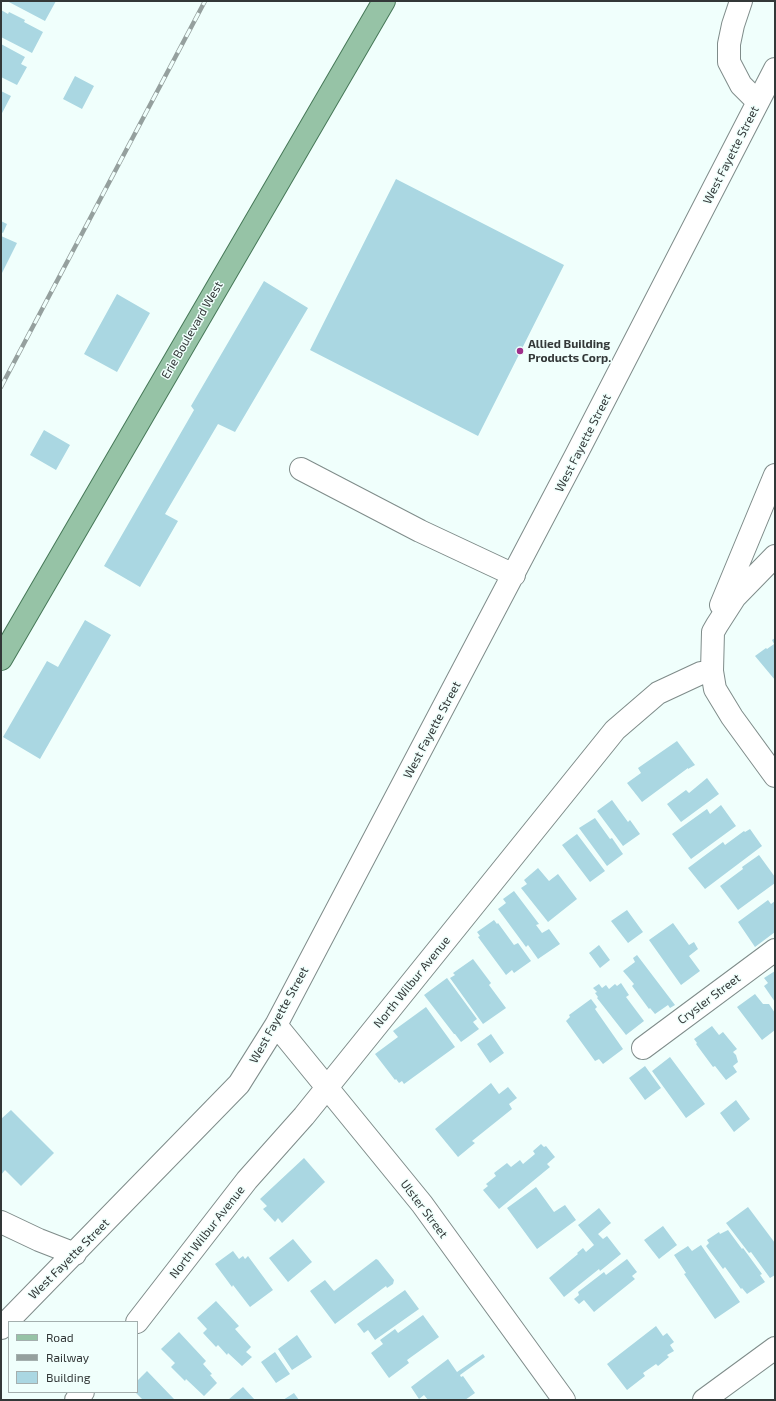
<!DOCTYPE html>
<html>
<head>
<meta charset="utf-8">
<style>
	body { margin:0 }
	#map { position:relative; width:776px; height:1401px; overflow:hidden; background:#f0fffc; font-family:"Exo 2",sans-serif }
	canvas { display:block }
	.frame { position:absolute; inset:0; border:2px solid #333838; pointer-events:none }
	.legend { position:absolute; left:8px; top:1321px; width:130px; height:72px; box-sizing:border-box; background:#f0fffc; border:1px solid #a4afae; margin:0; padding:5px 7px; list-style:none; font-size:12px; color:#333838 }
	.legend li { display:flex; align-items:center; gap:8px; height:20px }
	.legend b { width:20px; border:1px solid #a4afae }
</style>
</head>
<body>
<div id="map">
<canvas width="776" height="1401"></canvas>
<div class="frame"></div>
<ul class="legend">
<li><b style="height:5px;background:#96c3a6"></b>Road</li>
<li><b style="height:5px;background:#95a09e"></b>Railway</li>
<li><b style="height:11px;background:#aad7e2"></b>Building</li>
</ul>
</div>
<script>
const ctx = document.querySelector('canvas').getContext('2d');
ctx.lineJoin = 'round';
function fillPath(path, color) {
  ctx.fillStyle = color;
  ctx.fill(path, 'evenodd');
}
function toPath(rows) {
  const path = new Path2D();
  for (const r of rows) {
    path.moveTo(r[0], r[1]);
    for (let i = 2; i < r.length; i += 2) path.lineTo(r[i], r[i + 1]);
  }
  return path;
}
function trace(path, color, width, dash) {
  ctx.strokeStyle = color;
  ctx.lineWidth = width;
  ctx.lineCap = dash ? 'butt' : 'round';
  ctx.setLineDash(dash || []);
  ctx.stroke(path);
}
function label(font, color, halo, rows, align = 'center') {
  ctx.font = font + ' "Exo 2",sans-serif';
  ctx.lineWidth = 3;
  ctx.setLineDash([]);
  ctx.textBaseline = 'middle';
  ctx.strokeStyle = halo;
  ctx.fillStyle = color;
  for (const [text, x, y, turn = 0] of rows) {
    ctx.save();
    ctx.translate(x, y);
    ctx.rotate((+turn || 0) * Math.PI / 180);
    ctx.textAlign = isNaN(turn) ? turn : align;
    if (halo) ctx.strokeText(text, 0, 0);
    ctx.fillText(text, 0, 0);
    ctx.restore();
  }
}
fillPath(toPath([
	[7,1,56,1,45,21],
	[1,10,8,14,9,12,25,20,24,22,43,32,32,53,1,37],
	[1,44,25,57,21,64,27,67,17,85,1,77],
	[75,76,94,86,82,109,63,99],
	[1,91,11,96,1,115],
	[396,179,564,265,478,436,310,350],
	[1,221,7,224,3,233,1,232],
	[1,236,17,243,2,273,1,272],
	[264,281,308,308,235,432,218,424,165,514,178,521,140,587,104,566,194,410,191,406],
	[117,294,150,313,117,372,84,354],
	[44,430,70,445,56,470,30,455],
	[85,620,111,635,40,759,3,737,47,661,58,667],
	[775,638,775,680,755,656,766,648,767,649,774,644,772,640],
	[677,741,695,765,688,769,688,768,642,802,627,783,641,773,638,768],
	[707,778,719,794,681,822,667,804,686,790,689,793],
	[612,800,628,822,630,820,640,834,623,846,597,811],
	[721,805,736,826,691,859,672,834,707,809,710,814],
	[595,818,610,839,612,838,623,854,607,866,579,828],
	[750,829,762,846,705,889,688,868,723,842,725,845,744,831,745,832],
	[577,834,605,871,590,882,562,845],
	[759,855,775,877,775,883,738,910,720,886,743,869,742,867],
	[538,868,549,881,558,874,577,899,548,922,521,888,527,884,524,880],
	[514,891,539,924,536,925,542,933,549,929,560,944,538,959,528,945,526,947,498,909,506,903,503,899],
	[768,900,771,904,775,901,775,932,755,947,738,922],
	[627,910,643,932,628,943,611,921],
	[494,920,497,924,498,923,514,945,518,943,531,961,514,973,512,970,506,975,478,937,480,936,477,932],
	[673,923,689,945,694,942,698,949,689,956,700,971,681,985,649,940],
	[599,945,610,960,600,968,589,953],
	[637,955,675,1005,670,1008,668,1005,655,1014,650,1008,649,1009,632,986,634,984,623,971,635,962,633,958],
	[473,959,491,983,489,985,506,1008,483,1024,450,978,455,975,453,973],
	[775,971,775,1002,764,986,768,983,764,978],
	[447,978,477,1019,473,1022,479,1029,461,1042,455,1034,454,1034,424,995],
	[621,983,629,995,626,997,644,1021,626,1035,597,998,598,997,595,993,597,992,593,988,599,984,602,988,606,985,609,989,615,984,617,986],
	[755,994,763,1004,769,1004,775,1013,775,1030,762,1040,737,1007],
	[591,999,597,1007,595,1009,623,1049,603,1064,599,1059,595,1061,566,1021,570,1017,569,1015],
	[426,1007,455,1047,404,1084,402,1081,399,1083,396,1079,395,1080,375,1054,398,1037,393,1031],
	[712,1026,719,1035,723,1032,737,1049,733,1052,736,1055,738,1062,733,1066,737,1072,726,1080,715,1066,713,1067,696,1044,697,1043,694,1039],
	[491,1034,504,1053,490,1063,477,1044],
	[670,1057,705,1104,686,1118,652,1071],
	[645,1066,661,1088,645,1100,629,1078],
	[491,1083,499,1094,508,1087,517,1098,509,1104,512,1109,472,1141,475,1143,458,1157,435,1129],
	[736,1100,750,1119,734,1132,720,1113],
	[11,1110,54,1153,21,1186,5,1170,1,1175,1,1119],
	[541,1144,544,1147,546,1146,555,1157,547,1164,550,1167,499,1209,483,1190,488,1186,486,1184,496,1176,494,1173,507,1163,511,1167,520,1160,523,1164,535,1154,533,1151],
	[304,1158,325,1182,282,1223,278,1218,275,1222,263,1209,267,1206,260,1199],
	[536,1187,554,1212,565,1205,576,1220,537,1249,507,1208],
	[748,1207,775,1243,775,1275,770,1278,751,1252,749,1253,726,1223],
	[599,1208,611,1223,598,1234,603,1239,607,1236,621,1254,600,1271,599,1269,564,1297,549,1278,578,1254,577,1253,583,1248,586,1252,594,1245,578,1225],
	[663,1226,677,1245,659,1259,644,1240],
	[728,1230,742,1249,743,1248,762,1274,760,1275,765,1282,747,1294,742,1288,741,1289,725,1267,723,1269,706,1246,709,1243,707,1240,719,1232,720,1234],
	[293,1239,312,1262,288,1282,269,1258],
	[701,1245,740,1302,715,1319,684,1274,686,1273,674,1255,688,1246,692,1251],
	[233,1251,239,1259,243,1256,245,1259,248,1256,273,1290,250,1307,233,1285,232,1287,215,1264],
	[376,1259,378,1260,394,1280,393,1284,387,1288,386,1286,335,1324,310,1291,325,1280,334,1291],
	[627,1259,637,1272,632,1276,635,1279,594,1312,584,1300,579,1304,574,1299,579,1295,578,1292,604,1272,606,1275],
	[405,1290,419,1309,375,1340,368,1330,364,1333,357,1324],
	[216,1301,239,1326,235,1329,251,1347,246,1352,252,1357,242,1366,228,1353,227,1355,218,1345,216,1347,203,1333,207,1329,197,1318],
	[423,1315,439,1337,407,1360,409,1363,389,1378,371,1353,383,1344,380,1340,395,1329,398,1333],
	[656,1326,663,1336,667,1333,674,1342,670,1345,674,1351,667,1355,669,1357,658,1366,656,1364,643,1373,645,1376,627,1390,607,1364],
	[179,1332,206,1361,203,1364,212,1374,210,1375,217,1383,204,1396,186,1379,185,1381,171,1367,175,1363,161,1349],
	[297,1335,312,1357,292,1370,278,1349],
	[275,1352,290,1374,276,1383,261,1362],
	[483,1354,485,1357,460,1375,461,1377,463,1376,475,1393,465,1400,428,1400,424,1395,419,1399,411,1387,448,1359,457,1372],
	[147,1371,174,1399,172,1400,143,1400,135,1392,137,1392,137,1381],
	[243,1387,255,1400,228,1400],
	[294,1393,299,1400,283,1400]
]), '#aad7e2');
const minor = toPath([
	[741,1,733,25,729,44,729,62,741,85,758,102],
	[301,469,420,531,514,575],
	[775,556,735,597,717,625,713,632,712,671,715,689,732,717,775,776],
	[721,605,775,475],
	[276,1025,422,1204,564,1400],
	[643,1048,775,950],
	[1,1222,39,1240,75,1254],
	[137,1322,247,1180,304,1116,615,730,658,693,701,673,712,671],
	[1,1328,239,1084,276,1025,576,455,775,69],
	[76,1400,83,1392],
	[704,1400,775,1348]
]);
const major = toPath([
	[1,659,384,1]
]);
trace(minor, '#7f8c8a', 24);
trace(major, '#467858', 24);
trace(minor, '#fff', 22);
trace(major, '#96c3a6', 22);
const rail = toPath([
	[1,387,205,1]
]);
trace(rail, '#95a09e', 4.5);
trace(rail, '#f0fffc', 3, [9]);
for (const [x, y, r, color] of [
	[520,351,4,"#9f2e8a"]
]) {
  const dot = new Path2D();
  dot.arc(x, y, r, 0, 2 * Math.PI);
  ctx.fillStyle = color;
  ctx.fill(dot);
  trace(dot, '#f0fffc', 1.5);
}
label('12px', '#333838', '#f0fffc', [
	["West Fayette Street",731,155,-63],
	["Erie Boulevard West",192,330,-60],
	["West Fayette Street",583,443,-63],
	["West Fayette Street",432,730,-62],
	["North Wilbur Avenue",412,982,-51],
	["Crysler Street",709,999,-37],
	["West Fayette Street",279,1015,-61],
	["Ulster Street",424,1209,53],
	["North Wilbur Avenue",207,1232,-52],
	["West Fayette Street",69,1259,-45]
]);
label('bold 12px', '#333838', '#f0fffc', [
	["Allied Building",528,344],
	["Products Corp.",528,358]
], 'left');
</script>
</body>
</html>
